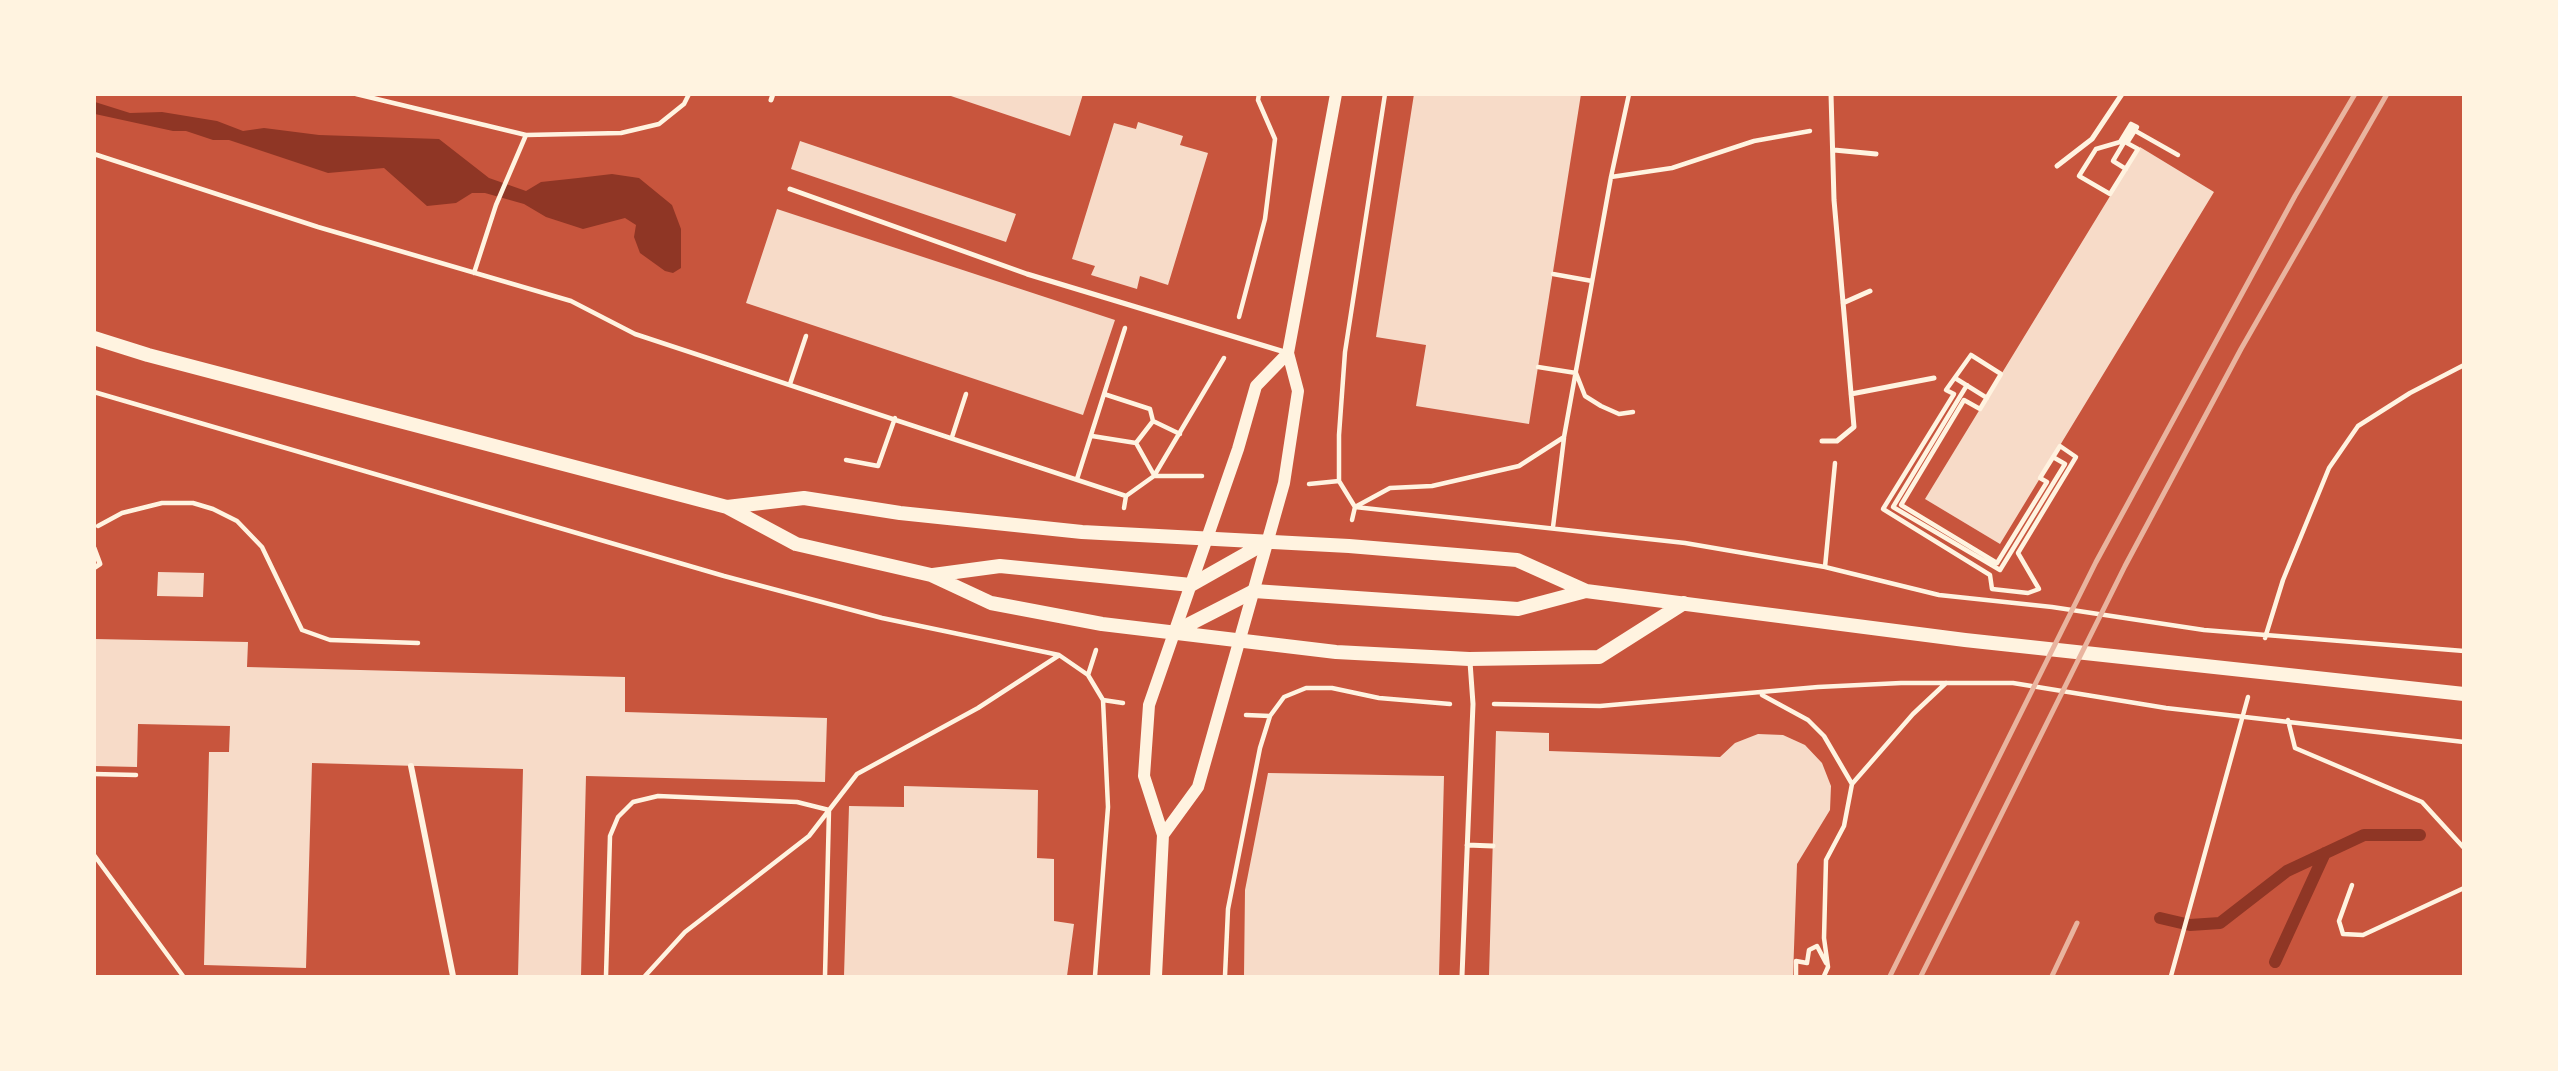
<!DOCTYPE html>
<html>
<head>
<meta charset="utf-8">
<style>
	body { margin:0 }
	#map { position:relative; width:2558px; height:1071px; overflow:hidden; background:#c8553d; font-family:Quicksand,sans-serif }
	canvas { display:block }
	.frame { position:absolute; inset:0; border:96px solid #fff3e0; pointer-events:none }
</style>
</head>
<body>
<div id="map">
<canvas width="2558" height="1071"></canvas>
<div class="frame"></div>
</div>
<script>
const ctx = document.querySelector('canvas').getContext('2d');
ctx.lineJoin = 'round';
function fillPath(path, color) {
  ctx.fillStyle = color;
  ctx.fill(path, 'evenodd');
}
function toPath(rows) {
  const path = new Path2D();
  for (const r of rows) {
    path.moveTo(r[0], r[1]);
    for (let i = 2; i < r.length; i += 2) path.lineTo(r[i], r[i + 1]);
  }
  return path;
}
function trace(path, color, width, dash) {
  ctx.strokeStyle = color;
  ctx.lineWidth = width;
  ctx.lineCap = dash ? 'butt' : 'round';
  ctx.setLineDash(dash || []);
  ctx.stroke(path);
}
fillPath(toPath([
	[95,102,130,113,162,112,217,121,243,131,264,128,319,135,439,139,489,178,526,191,541,182,578,178,612,174,639,178,672,205,681,229,681,268,673,273,665,271,640,253,634,237,636,225,625,218,583,229,546,217,524,204,485,193,472,193,456,203,427,206,384,168,328,173,229,140,213,140,186,131,173,131,95,114]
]), '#8f3625');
trace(toPath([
	[2160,918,2190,925,2220,923,2287,871,2364,835,2420,835],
	[2275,962,2325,853]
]), '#8f3625', 12);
fillPath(toPath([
	[945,94,1083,94,1070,136],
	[1414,94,1581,94,1529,424,1416,406,1426,345,1376,337],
	[1138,122,1183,136,1180,145,1208,153,1168,285,1140,276,1137,289,1091,275,1095,266,1072,259,1114,123,1136,129],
	[800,141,1016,214,1006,242,791,169],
	[2140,147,2214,192,2000,544,1925,499],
	[777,209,1115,320,1083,415,746,303],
	[158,572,204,573,203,597,157,596],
	[94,639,248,642,247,667,625,677,625,712,827,718,825,782,586,776,581,976,518,976,523,769,312,763,306,968,204,965,209,752,229,752,230,726,138,724,137,767,94,766],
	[1496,731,1549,733,1549,751,1720,757,1735,743,1758,734,1783,735,1805,745,1822,763,1831,786,1830,810,1797,864,1793,976,1489,976],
	[1268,773,1444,776,1439,976,1244,976,1245,890],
	[904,786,1038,790,1037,858,1054,859,1054,921,1074,924,1067,976,844,976,849,806,904,807]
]), '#f7dbc8');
trace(toPath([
	[356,94,526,135,621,133,659,124,684,104,689,94],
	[2131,124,2137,127,2127,143,2138,149,2110,194,2079,176,2096,149,2120,142,2131,124],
	[94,154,318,227,571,301,635,334,1126,496],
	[2126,169,2113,161,2132,129,2178,155],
	[1611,177,1672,168,1754,141,1810,131],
	[474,273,496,205,526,135],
	[1553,274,1592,281],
	[1239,317,1265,219,1275,139,1258,100,1259,94],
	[1971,355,2001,374,1980,409,1964,400,1901,505,1997,563,2047,482,2040,478,2060,446,2076,457,2018,553,2039,589,2028,593,1992,589,1990,575,1883,509,1954,394,1946,390,1971,355],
	[1538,367,1576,373,1585,396,1601,406,1619,414,1633,412],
	[1955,378,1987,398],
	[790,384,806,336],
	[1967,385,1893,507,2000,570,2065,464,2053,457],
	[94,392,724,576,882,618,1059,655,1088,675,1103,700,1108,807,1095,976],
	[1153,421,1180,434],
	[1092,436,1136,443,1153,421,1150,409,1104,394],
	[952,437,966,394],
	[1136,443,1154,475],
	[846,460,878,466,895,418],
	[1155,476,1202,476],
	[1077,479,1125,328],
	[1309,484,1339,481],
	[1355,507,1685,543,1825,567,1939,595,2052,607,2204,630,2464,651],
	[1355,507,1390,488,1432,486,1519,466,1564,437,1611,177,1629,94],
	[1124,508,1126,496,1154,476,1224,358],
	[1352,520,1355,507,1339,481,1339,435,1345,352,1385,94],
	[98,526,122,513,162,503,193,503,213,509,237,521,262,547,302,630,330,640,418,643],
	[1553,527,1564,438],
	[1825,567,1835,463],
	[2265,638,2283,580,2329,468,2358,426,2410,393,2464,365],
	[1088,675,1096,650],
	[1762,695,1808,720,1824,736,1852,784,1844,826,1826,860,1824,938,1828,967,1824,976],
	[1103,700,1123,703],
	[1494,704,1600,706,1818,687,1901,683,2013,683,2166,708,2464,742],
	[1246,715,1270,716],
	[2288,720,2295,748,2422,802,2464,848],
	[94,774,136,775],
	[1852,784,1913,714,1946,683],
	[94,855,183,976],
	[2352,885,2339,921,2343,934,2363,935,2464,888],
	[606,976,610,836,618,817,633,802,658,796,797,802,829,810,825,976],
	[645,976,685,932,809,836,857,774,978,708,1058,656],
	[1225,976,1228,909,1260,748,1270,716,1284,697,1306,688,1332,688,1379,698,1450,704],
	[1796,976,1796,961,1807,963,1809,950,1817,946,1826,963],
	[2171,976,2248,697]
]), '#fff3e0', 4.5);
trace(toPath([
	[771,100,773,94],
	[1834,150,1876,154],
	[2057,166,2092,139,2122,94],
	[790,189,1027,274,1288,353],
	[1843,303,1870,291],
	[1851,394,1934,378],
	[1822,441,1837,441,1854,427,1834,200,1831,94],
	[94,548,100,564,94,568],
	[1467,845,1493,846],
	[1462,976,1473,704,1470,662]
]), '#fff3e0', 5);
trace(toPath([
	[411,766,453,976]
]), '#fff3e0', 6);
trace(toPath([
	[1163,835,1198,787,1284,483,1298,391,1288,353,1336,94],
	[1156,976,1163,835,1144,776,1149,705,1238,449,1256,386,1288,353]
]), '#fff3e0', 12);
trace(toPath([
	[94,338,148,355,727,507,796,544,931,575,991,603,1102,624,1336,652,1469,659,1599,657,1684,603],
	[727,507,804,498,900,513,1082,532,1349,546,1517,560,1586,591,1965,640,2464,694],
	[933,575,1000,566,1191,585,1267,542],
	[1174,632,1254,591,1518,609,1586,591]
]), '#fff3e0', 14);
trace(toPath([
	[1890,976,2096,562,2295,196,2355,94],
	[1921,976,2125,566,2241,349,2387,94],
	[2052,976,2077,923]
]), '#e9b49f', 5);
</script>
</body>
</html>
